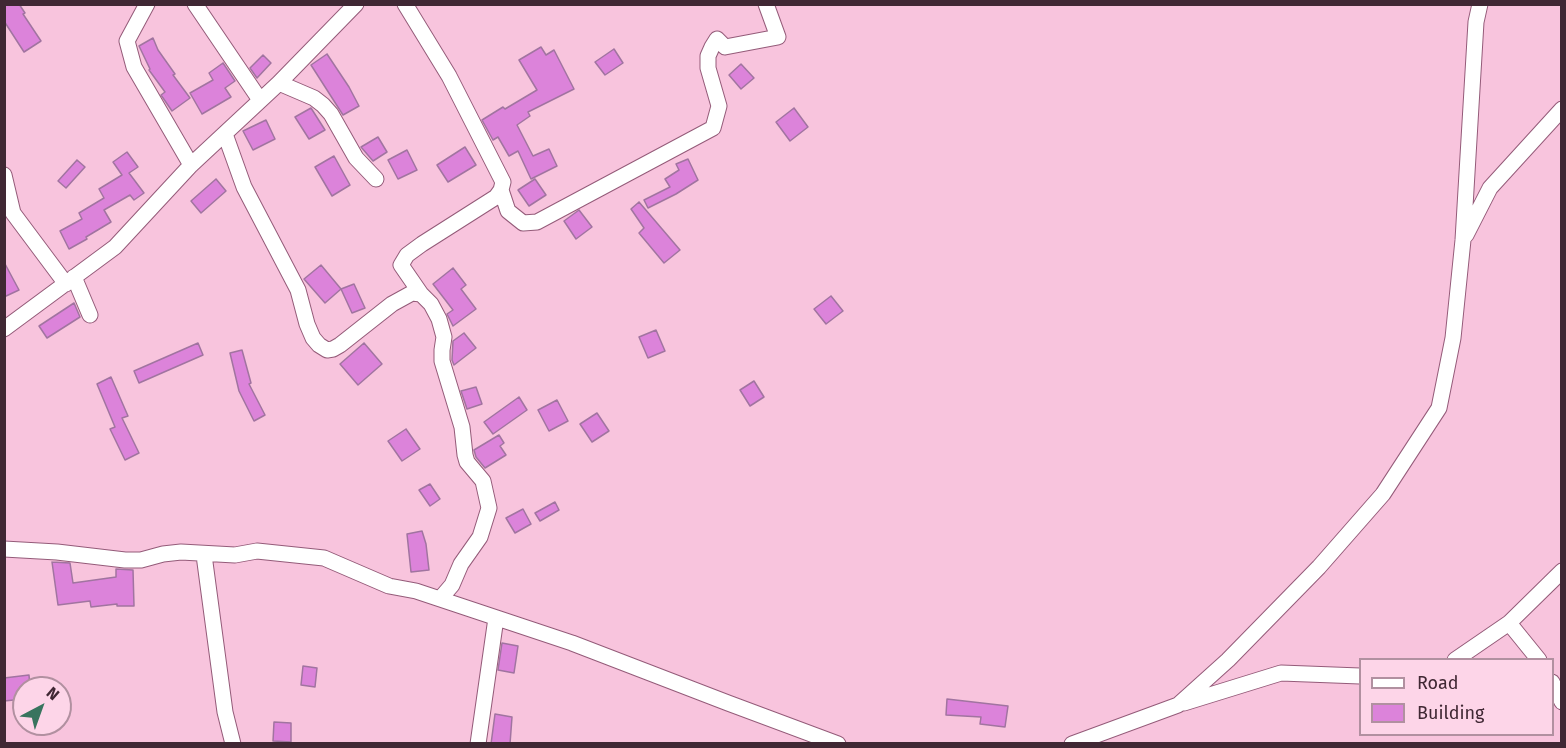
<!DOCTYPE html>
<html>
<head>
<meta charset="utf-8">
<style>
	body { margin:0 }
	#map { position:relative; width:1566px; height:748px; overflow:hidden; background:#f8c4dd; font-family:"Fira Sans",sans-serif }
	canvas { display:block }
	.frame { position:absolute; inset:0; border:6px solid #402834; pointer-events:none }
	.legend { position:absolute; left:1359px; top:658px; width:195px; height:78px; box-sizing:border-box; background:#fdd5e8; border:2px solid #b190a0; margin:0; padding:8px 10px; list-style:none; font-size:18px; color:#402834 }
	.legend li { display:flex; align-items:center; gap:12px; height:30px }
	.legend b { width:30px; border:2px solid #b190a0 }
	.north { position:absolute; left:12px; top:676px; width:60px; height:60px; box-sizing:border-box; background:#fdd5e8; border:2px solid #b190a0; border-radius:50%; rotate:41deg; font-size:16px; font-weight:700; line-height:24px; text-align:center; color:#402834 }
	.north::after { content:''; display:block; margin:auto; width:21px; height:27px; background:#38745e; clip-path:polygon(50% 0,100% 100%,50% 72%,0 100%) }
</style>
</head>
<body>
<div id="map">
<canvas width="1566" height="748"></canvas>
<div class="frame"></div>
<ul class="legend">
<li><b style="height:8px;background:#fff"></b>Road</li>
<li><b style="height:16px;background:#dc83da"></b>Building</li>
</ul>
<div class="north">N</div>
</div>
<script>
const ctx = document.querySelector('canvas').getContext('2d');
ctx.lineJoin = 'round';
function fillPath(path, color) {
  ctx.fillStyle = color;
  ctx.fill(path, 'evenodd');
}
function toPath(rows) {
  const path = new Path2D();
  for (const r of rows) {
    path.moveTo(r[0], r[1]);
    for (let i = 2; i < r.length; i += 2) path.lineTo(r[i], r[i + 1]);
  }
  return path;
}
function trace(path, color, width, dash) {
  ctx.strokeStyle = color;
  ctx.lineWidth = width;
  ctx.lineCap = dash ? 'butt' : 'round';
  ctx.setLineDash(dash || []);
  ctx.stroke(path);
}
const building = toPath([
	[4,4,19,4,25,13,23,14,41,41,24,52,4,21,4,4],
	[153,38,158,50,175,74,173,75,190,98,172,111,161,95,165,92,149,70,150,69,139,46,153,38],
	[541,47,546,55,554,50,574,89,528,112,530,116,517,125,533,156,549,149,557,166,531,179,518,151,509,156,498,137,493,140,482,120,503,107,505,109,537,90,519,60,541,47],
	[614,49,623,63,605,75,595,62,614,49],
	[327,54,349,87,359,106,343,115,311,65,327,54],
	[263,55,271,63,257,78,250,68,263,55],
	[223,63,235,81,225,88,231,97,202,114,190,93,213,80,209,73,223,63],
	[741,64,754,78,741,89,729,75,741,64],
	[311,108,325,130,309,139,295,117,311,108],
	[794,108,808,127,790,141,776,122,794,108],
	[266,120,275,139,253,150,243,131,266,120],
	[378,137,387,152,373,161,361,147,378,137],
	[465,147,476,165,448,182,437,165,465,147],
	[407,150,417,170,398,179,388,160,407,150],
	[127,152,138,167,129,173,144,193,134,200,130,195,104,210,111,222,86,237,87,239,69,249,60,231,82,219,79,213,104,198,99,189,122,175,113,162,127,152],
	[334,156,350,185,332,196,315,167,334,156],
	[688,159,698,180,676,194,648,208,644,200,670,187,665,179,679,170,676,164,688,159],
	[77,160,85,167,66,188,58,181,77,160],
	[216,179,226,191,201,213,191,201,216,179],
	[535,179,546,195,529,206,518,190,535,179],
	[639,202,680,250,664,263,639,233,644,228,631,209,639,202],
	[579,210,592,227,576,239,564,221,579,210],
	[4,262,19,290,4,297,4,262],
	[321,265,341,289,325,303,304,279,321,265],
	[453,268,466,285,461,289,476,309,453,326,447,314,453,310,433,284,453,268],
	[354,284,365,308,352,313,341,289,354,284],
	[831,296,843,311,826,324,814,309,831,296],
	[74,303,80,317,47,338,39,326,74,303],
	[656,330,665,351,648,358,639,337,656,330],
	[464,333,476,348,454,365,452,360,453,341,464,333],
	[198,343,203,355,139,383,134,371,198,343],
	[364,343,382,364,358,385,340,364,364,343],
	[242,350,251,383,249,384,265,415,254,421,239,391,230,353,242,350],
	[111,377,128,416,122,418,139,453,125,460,110,429,115,427,97,384,111,377],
	[754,381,764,397,750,406,740,390,754,381],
	[476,387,482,404,467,409,461,391,476,387],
	[519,397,527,410,493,434,484,422,519,397],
	[557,400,568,421,549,431,538,410,557,400],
	[597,413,609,431,592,442,580,424,597,413],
	[406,429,420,449,402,461,388,441,406,429],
	[499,435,504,443,500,446,506,455,485,468,476,457,474,450,499,435],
	[430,484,440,499,430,506,419,490,430,484],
	[555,502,559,510,540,521,535,513,555,502],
	[523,509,531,524,515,533,506,518,523,509],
	[422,531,426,544,429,570,411,572,407,534,422,531],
	[52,562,70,563,73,583,116,577,116,569,133,570,134,606,117,606,117,604,91,607,90,601,58,605,52,562],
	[502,643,518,646,514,673,498,670,502,643],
	[303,666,317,668,315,687,301,685,303,666],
	[29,675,30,688,24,688,24,699,4,701,4,678,29,675],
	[947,699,1008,706,1005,727,980,724,981,717,946,715,947,699],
	[495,714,512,717,510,744,491,744,495,714],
	[274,722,291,723,291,742,273,741,274,722]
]);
fillPath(building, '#dc83da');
trace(building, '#a174a0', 1.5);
const street = toPath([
	[147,4,127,41,134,67,191,165],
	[195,4,260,100],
	[405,4,449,76,503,182,501,190,496,197,422,244,407,255,401,265,421,294,431,304,439,319,444,337,442,350,442,361,462,427,465,455,467,462,483,481,489,508,480,537,461,564,452,585,440,599],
	[279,83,314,98,323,105,331,114,356,158,376,179],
	[225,134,244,187,298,290,307,324,313,338,319,345,327,350,333,349,340,345,392,304,412,293,421,294],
	[4,175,13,213,66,284],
	[501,190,508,211,523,223,537,222,713,128,719,106,708,68,708,56,712,47,717,39,725,47,778,37,766,4],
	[1466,235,1490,188,1562,109],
	[74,277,90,315],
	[4,329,115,247,191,165,279,83,356,4],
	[4,549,57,552,125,560,141,560,163,554,181,552,235,555,257,551,324,558,389,586,416,591,572,643,728,703,838,744],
	[204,555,225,712,233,744],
	[1509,623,1539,660],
	[1455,660,1509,623,1562,571],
	[1552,682,1562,702],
	[1184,703,1281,673,1360,676],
	[478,744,496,618],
	[1072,744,1178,705,1228,660,1319,567,1383,494,1439,408,1453,338,1463,240,1476,22,1480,4]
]);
trace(street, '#945b79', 17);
trace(street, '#fff', 15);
</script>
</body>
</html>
